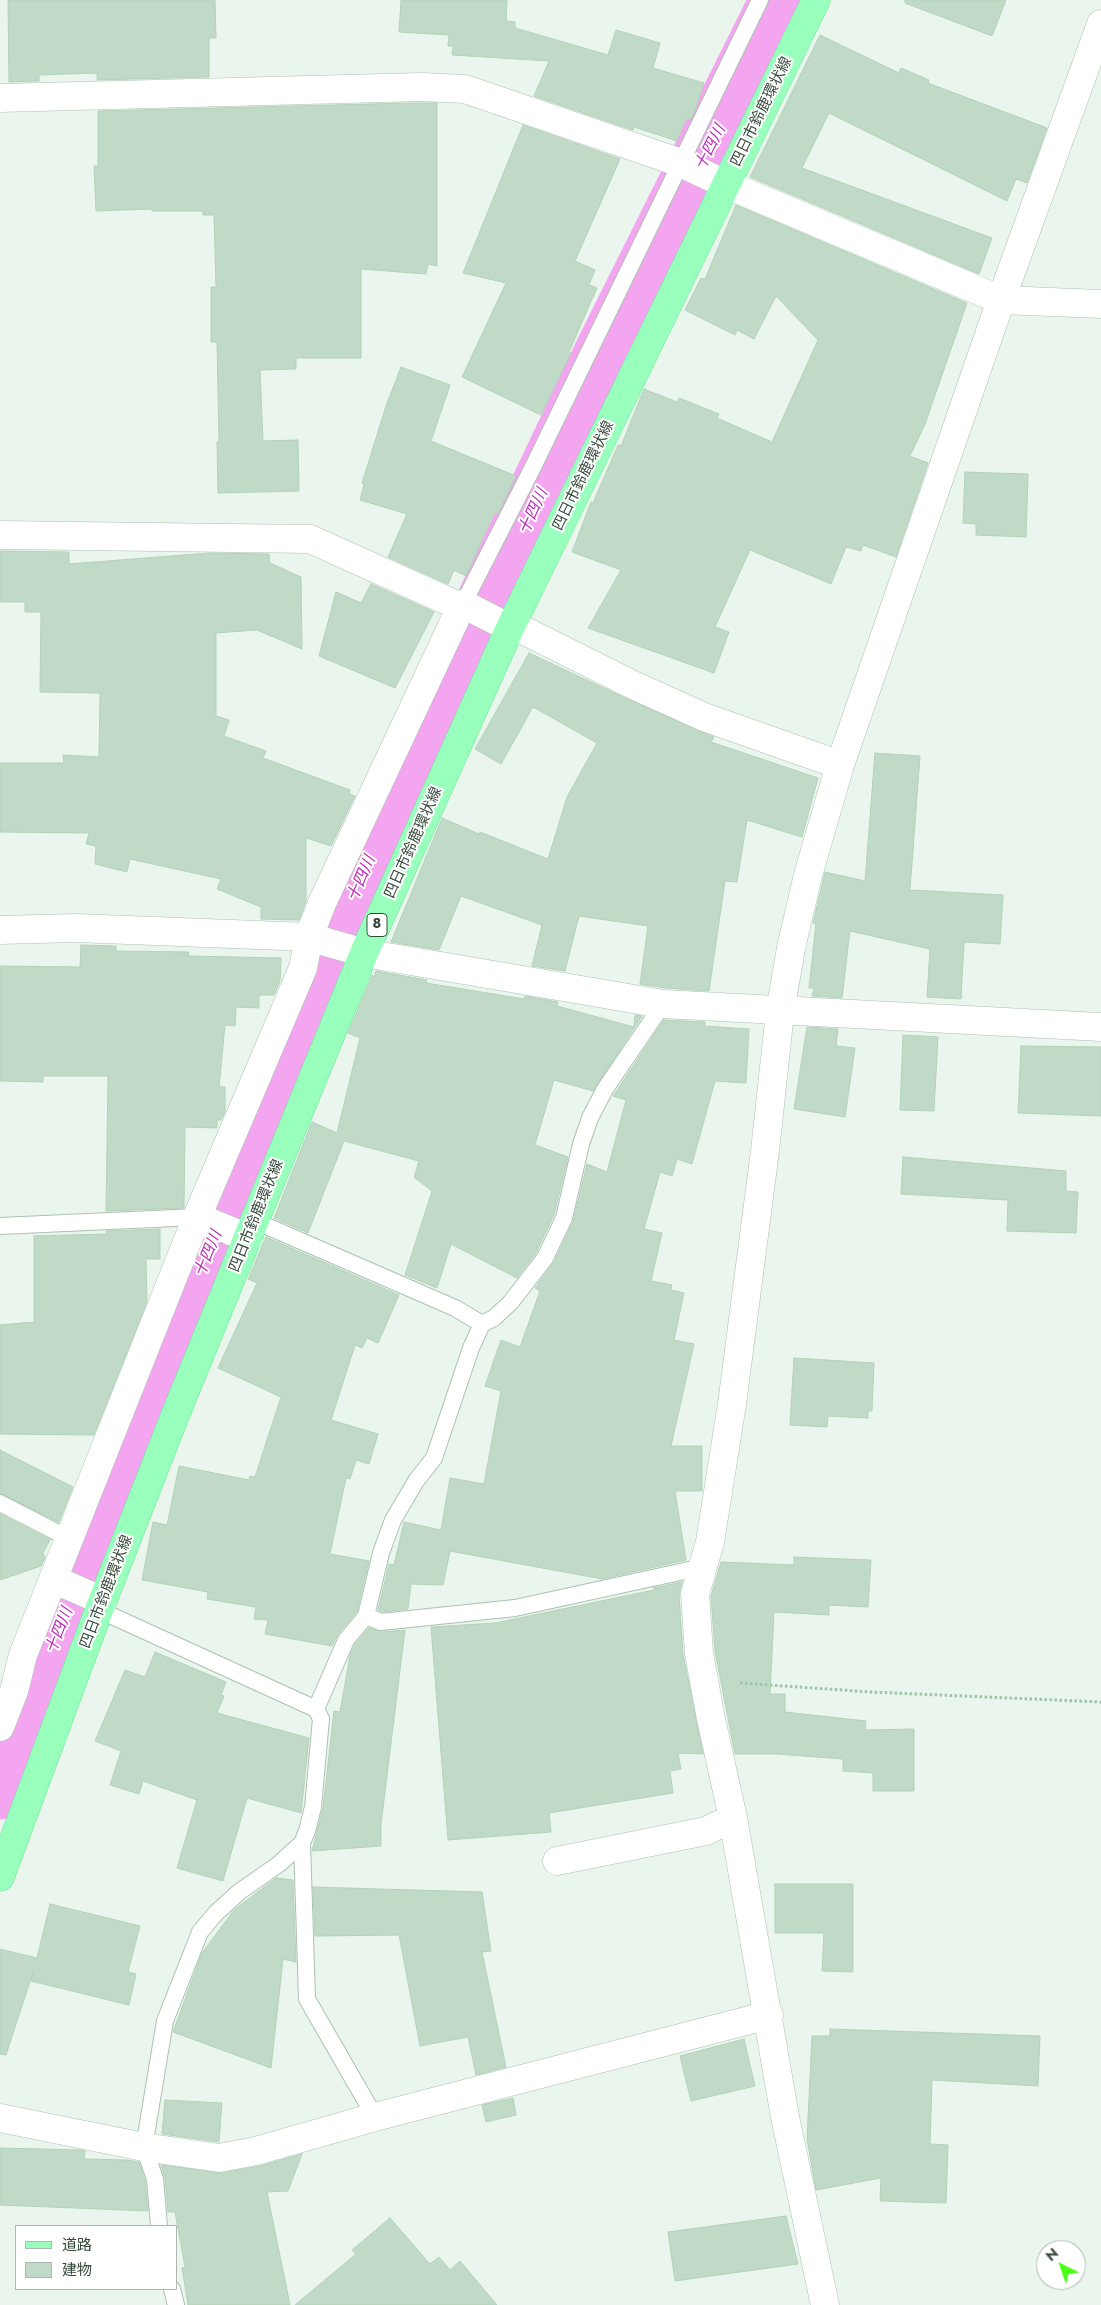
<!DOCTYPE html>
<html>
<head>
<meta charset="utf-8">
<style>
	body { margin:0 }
	#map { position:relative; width:1101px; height:2305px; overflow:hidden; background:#eaf5ed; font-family:Jost,"Noto Sans JP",sans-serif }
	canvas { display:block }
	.legend { position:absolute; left:15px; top:2225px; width:162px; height:65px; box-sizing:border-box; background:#fff; border:1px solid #afb7b1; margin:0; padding:6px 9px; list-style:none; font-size:15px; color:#374a3c }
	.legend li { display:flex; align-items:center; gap:10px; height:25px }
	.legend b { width:25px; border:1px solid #afb7b1 }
	.north { position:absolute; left:1036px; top:2240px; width:50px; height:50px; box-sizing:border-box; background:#fff; border:1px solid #afb7b1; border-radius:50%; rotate:319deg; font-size:14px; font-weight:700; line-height:20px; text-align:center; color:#374a3c }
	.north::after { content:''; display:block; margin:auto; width:18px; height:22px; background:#4bff17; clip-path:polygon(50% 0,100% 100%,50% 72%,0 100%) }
</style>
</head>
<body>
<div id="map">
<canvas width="1101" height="2305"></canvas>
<ul class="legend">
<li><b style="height:6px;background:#99ffbc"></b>道路</li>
<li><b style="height:14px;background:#c1dac7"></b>建物</li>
</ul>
<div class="north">N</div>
</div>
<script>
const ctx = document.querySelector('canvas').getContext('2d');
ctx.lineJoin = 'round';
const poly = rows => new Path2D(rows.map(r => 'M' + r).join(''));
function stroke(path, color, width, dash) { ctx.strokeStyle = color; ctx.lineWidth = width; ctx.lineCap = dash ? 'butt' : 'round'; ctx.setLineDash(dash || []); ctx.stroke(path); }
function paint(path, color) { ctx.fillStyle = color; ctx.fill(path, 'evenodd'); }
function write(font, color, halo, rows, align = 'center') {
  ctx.font = font + ' Jost,"Noto Sans JP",sans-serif'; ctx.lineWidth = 4; ctx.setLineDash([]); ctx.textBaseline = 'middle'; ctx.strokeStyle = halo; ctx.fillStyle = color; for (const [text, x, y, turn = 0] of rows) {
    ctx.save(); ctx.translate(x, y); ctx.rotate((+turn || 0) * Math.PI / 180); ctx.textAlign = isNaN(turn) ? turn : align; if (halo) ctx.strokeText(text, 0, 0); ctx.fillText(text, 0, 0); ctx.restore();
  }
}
stroke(poly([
	[0,1785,10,1764,149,1401,364,871,608,355,785,0]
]), '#f3a5f0', 69);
const building = poly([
	[8,0,215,0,216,38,209,38,209,77,97,80,97,73,39,75,39,81,9,82,8,0],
	[401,0,507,0,506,21,515,22,515,28,608,55,616,30,660,43,653,68,704,83,695,111,690,120,686,119,677,141,634,127,633,130,534,96,549,61,452,55,453,46,448,46,449,35,399,32,401,0],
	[905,0,1006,0,992,36,905,3,905,0],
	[820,35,899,73,901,68,929,80,928,83,1047,128,1027,183,1016,179,1007,201,829,113,802,168,992,238,979,274,750,177,820,35],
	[410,103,437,103,437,266,428,264,426,274,361,269,361,358,296,358,296,369,260,370,263,441,298,440,299,491,218,493,217,442,219,442,217,342,211,342,211,287,216,287,214,215,203,215,203,211,152,211,152,209,96,211,94,166,98,166,98,111,410,103],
	[523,125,620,159,575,261,595,270,589,285,597,288,569,352,571,353,541,415,462,377,506,283,463,273,523,125],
	[736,205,967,303,925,424,910,456,928,463,896,557,863,545,861,551,846,547,831,584,750,550,715,627,729,632,714,673,588,628,621,570,572,552,591,502,593,503,618,445,621,446,644,389,677,402,679,398,719,414,717,418,772,442,818,340,776,296,754,339,737,330,735,335,685,310,701,278,705,279,736,205],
	[401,367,450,385,431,441,516,476,498,514,494,513,466,576,454,570,448,584,388,557,407,514,360,500,364,484,362,483,386,406,401,367],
	[965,472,1028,474,1026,537,976,535,976,524,963,523,965,472],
	[0,551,69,552,69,564,209,553,269,554,270,563,301,577,302,649,257,630,216,633,216,716,229,720,224,736,266,751,263,758,350,790,349,794,355,796,331,846,306,838,306,901,299,920,261,919,261,907,217,889,221,879,130,859,127,872,95,864,96,846,86,844,89,833,0,832,0,763,64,763,63,755,99,757,100,693,40,692,41,612,25,612,25,602,0,602,0,551],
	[371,584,434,612,395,688,319,656,336,592,361,603,371,584],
	[529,653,625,698,714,737,711,742,818,778,802,837,747,820,737,882,725,881,709,991,665,988,640,984,648,926,579,916,565,971,532,966,542,925,461,896,439,950,391,942,442,818,479,834,480,832,548,859,567,797,597,743,533,707,501,764,475,749,529,653],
	[875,753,920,756,910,890,1003,895,1000,944,964,942,961,999,927,997,930,949,850,931,842,998,812,996,814,988,809,988,816,923,813,923,825,872,865,881,875,753],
	[81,945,116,946,116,951,189,952,188,956,281,958,280,981,274,995,259,995,259,1008,236,1007,235,1026,225,1025,219,1087,225,1087,225,1112,221,1120,217,1120,217,1128,185,1127,184,1208,106,1211,108,1076,43,1076,43,1082,0,1081,0,966,80,967,81,945],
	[376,971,427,980,426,983,524,999,525,996,558,1002,557,1006,634,1027,635,1015,642,1016,593,1091,554,1080,535,1145,568,1157,554,1215,536,1253,517,1278,451,1244,437,1288,405,1275,432,1191,414,1177,419,1161,344,1141,308,1233,274,1218,312,1122,337,1133,360,1038,348,1033,372,975,374,977,376,971],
	[664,1020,705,1022,704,1026,749,1029,746,1083,715,1081,692,1164,677,1159,672,1176,660,1172,644,1229,662,1233,651,1281,672,1285,671,1290,684,1293,674,1340,694,1344,671,1446,702,1446,702,1491,675,1491,686,1560,602,1579,450,1551,443,1585,411,1584,408,1609,382,1612,378,1610,389,1564,394,1565,404,1522,441,1530,450,1478,484,1484,501,1391,485,1386,501,1340,520,1347,540,1291,535,1288,554,1262,573,1222,587,1164,607,1172,626,1100,613,1096,664,1020],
	[807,1027,838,1029,836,1046,855,1048,845,1117,794,1109,807,1027],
	[903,1035,938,1037,934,1111,900,1110,903,1035],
	[1021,1046,1101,1047,1101,1116,1018,1113,1021,1046],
	[903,1157,1066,1171,1066,1191,1078,1192,1076,1233,1007,1231,1008,1200,901,1194,903,1157],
	[160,1229,160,1259,146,1259,147,1302,94,1435,0,1434,0,1325,34,1322,34,1236,106,1234,106,1231,160,1229],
	[266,1237,399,1295,378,1343,367,1338,362,1348,355,1345,331,1420,378,1434,369,1464,356,1460,350,1479,346,1478,330,1554,369,1561,357,1611,338,1634,332,1646,265,1634,268,1620,254,1619,256,1607,207,1599,208,1592,142,1580,153,1522,167,1525,179,1466,249,1480,250,1476,255,1477,281,1397,218,1368,257,1283,248,1279,266,1237],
	[794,1358,874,1363,872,1411,868,1411,868,1418,828,1416,827,1427,790,1425,794,1358],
	[0,1450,73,1487,59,1522,0,1493,0,1450],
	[0,1514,50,1540,43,1553,45,1558,41,1566,0,1580,0,1514],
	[794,1557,871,1560,868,1607,829,1605,829,1615,774,1612,770,1694,785,1694,785,1712,866,1721,865,1730,914,1729,914,1791,873,1791,873,1773,843,1771,843,1759,776,1754,735,1754,715,1651,711,1596,721,1562,794,1565,794,1557],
	[682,1582,679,1595,683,1654,703,1754,678,1753,681,1769,670,1771,673,1793,549,1813,551,1832,448,1840,431,1627,495,1623,659,1589,653,1588,682,1582],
	[369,1628,382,1632,405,1630,381,1824,381,1846,312,1851,323,1808,334,1711,340,1712,350,1655,355,1645,369,1628],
	[155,1652,226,1682,221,1695,224,1696,217,1713,309,1738,301,1813,247,1798,223,1881,177,1868,197,1800,143,1781,139,1794,110,1785,121,1751,95,1741,125,1670,145,1677,155,1652],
	[276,1878,293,1880,296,1962,283,1959,271,2068,173,2032,202,1953,234,1910,276,1878],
	[775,1884,853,1884,853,1972,822,1971,824,1933,775,1933,775,1884],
	[313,1887,482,1892,491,1951,482,1952,506,2067,476,2075,468,2037,420,2046,399,1935,315,1936,313,1887],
	[50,1904,140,1926,128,1972,136,1974,129,2005,31,1981,33,1972,6,2055,0,2054,0,1949,37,1958,50,1904],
	[830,2029,1040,2036,1038,2086,932,2080,930,2144,948,2145,946,2203,880,2201,881,2178,816,2190,807,2139,812,2036,830,2036,830,2029],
	[744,2039,755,2086,691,2101,680,2056,744,2039],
	[513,2098,516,2115,486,2122,482,2105,513,2098],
	[165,2100,222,2103,219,2142,162,2134,165,2100],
	[0,2148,82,2150,85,2151,84,2159,127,2160,139,2162,145,2181,148,2211,0,2205,0,2148],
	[302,2154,288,2191,267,2192,290,2305,188,2305,182,2268,185,2267,175,2212,168,2212,165,2178,161,2165,222,2173,260,2166,302,2154],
	[786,2216,798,2264,675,2281,668,2232,786,2216],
	[390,2218,430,2264,439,2257,450,2270,460,2261,497,2305,295,2305,356,2254,352,2250,390,2218]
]);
paint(building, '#c1dac7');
stroke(building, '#b1d2b9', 1);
const lane = poly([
	[463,604,532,469,760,0],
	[255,1221,455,1308,482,1324],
	[0,1226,197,1217],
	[0,1503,70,1539],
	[99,1610,316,1709],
	[366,1616,381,1622,515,1608,689,1570,702,1571],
	[375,2117,307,1999,302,1843,307,1831,313,1807,321,1719,316,1709,346,1640,366,1616,381,1553,393,1520,416,1481,434,1458,471,1348,482,1324,494,1318,511,1302,545,1258,564,1218,581,1144,590,1118,605,1089,663,1004],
	[159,2226,155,2179,144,2147,165,2021,200,1932,216,1913,239,1892,279,1864,302,1843],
	[172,2289,176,2305]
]);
const street = poly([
	[0,98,422,87,465,89,681,163,723,183,1001,300,1101,304],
	[0,535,310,539,461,607],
	[513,625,631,684,704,717,840,765],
	[0,930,76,928,309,937,364,953,663,1004,1101,1027],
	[197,1217,248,1238],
	[53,1579,103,1601],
	[0,1727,14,1691,23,1655,197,1217,303,968,309,937,322,903,461,607,463,604,510,628],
	[557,1861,706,1831,733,1818],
	[0,2118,144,2147,219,2158,256,2151,375,2117,769,2015],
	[825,2305,785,2117,733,1818,711,1719,699,1653,695,1594,710,1542,732,1404,765,1151,780,1012,791,948,808,875,840,765,1001,300,1101,24]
]);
const primary = poly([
	[0,1877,99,1610,176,1413,364,953,510,628,816,0]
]);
stroke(lane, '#acc1b2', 18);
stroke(street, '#acc1b2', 29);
stroke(primary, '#65e890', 29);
stroke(poly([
	[740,1683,871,1692,1101,1702]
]), '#9cc4a7', 3, [2.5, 2.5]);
stroke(lane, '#fff', 16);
stroke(street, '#fff', 28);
stroke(primary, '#99ffbc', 28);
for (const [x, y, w] of [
	[377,925,20]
]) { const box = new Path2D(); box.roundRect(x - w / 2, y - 11.5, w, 23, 4); ctx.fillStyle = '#fff'; ctx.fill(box); stroke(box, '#374a3c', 1); }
write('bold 14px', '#374a3c', null, [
	["8",377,925]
]);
write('15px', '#374a3c', '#fff', [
	["四日市鈴鹿環状線",762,112,-64],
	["四日市鈴鹿環状線",584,476,-64],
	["四日市鈴鹿環状線",414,843,-66],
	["四日市鈴鹿環状線",257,1216,-68],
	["四日市鈴鹿環状線",107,1592,-69]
]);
write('italic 16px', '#ba2cb3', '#fff', [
	["十四川",711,148,-63],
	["十四川",534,512,-65],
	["十四川",362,879,-67],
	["十四川",209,1254,-68],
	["十四川",60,1631,-69]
]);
</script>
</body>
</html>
